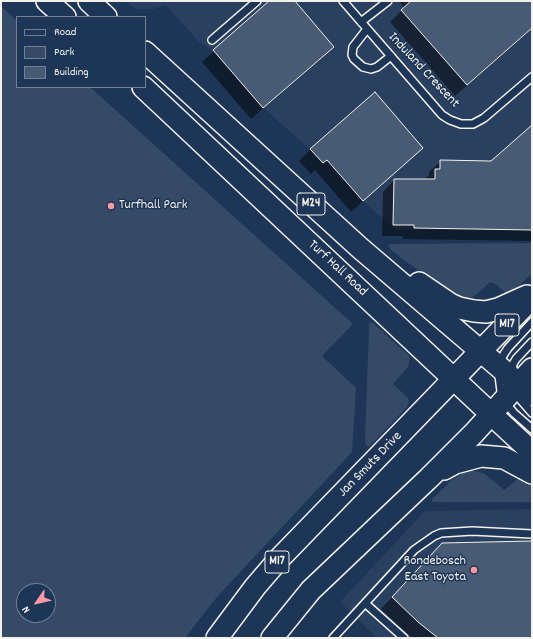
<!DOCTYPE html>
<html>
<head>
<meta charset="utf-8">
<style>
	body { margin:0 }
	#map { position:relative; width:533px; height:639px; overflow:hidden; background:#1d3557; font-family:Dekko,sans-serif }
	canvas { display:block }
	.frame { position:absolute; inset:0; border:2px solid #f4f1e8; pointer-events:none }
	.legend { position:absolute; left:16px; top:16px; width:130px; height:72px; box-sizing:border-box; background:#1d3557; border:1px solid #738091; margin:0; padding:5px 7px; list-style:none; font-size:12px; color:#f4f1e8 }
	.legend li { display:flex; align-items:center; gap:8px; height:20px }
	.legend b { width:20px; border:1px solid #738091 }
	.north { position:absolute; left:16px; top:583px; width:40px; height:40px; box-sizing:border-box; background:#1d3557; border:1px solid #738091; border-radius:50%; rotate:236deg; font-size:11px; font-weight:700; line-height:16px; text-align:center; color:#f4f1e8 }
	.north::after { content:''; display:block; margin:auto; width:14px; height:18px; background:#ff9aa2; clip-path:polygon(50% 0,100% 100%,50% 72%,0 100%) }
</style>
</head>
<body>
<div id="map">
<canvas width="533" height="639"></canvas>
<div class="frame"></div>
<ul class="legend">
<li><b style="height:5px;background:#1d3557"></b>Road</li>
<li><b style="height:11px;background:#354a67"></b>Park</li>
<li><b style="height:11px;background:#485b74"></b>Building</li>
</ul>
<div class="north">N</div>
</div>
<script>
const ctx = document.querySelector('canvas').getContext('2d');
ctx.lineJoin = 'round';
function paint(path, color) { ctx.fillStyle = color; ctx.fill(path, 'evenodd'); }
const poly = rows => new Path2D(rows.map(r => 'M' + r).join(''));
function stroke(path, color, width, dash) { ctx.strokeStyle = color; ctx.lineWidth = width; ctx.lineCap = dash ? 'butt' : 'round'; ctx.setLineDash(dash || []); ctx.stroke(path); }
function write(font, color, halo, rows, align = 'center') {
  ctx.font = font + ' Dekko,sans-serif'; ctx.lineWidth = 3; ctx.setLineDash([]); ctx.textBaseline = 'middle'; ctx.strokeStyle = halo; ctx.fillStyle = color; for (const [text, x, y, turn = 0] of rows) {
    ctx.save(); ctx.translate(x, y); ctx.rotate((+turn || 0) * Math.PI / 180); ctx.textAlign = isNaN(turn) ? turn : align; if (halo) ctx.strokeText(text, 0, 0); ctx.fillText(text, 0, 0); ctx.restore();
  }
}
paint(poly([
	[127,1,532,1,532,230,396,230,362,200,327,160,323,163,310,149,263,108,213,50,199,42,166,5,154,9,135,9],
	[532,509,532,638,377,638,340,602,425,511]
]), '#2a4060');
paint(poly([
	[1,6,17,21,17,87,90,87,353,324,322,356,356,388,352,452,217,597,185,638,1,638],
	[24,591,48,591,48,615,24,615],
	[532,243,532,273,516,289,506,294,497,285,490,282,476,295,468,299,464,299,453,294,401,258,388,247,390,244],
	[372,322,408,355,410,358,408,367,393,384,408,398,409,401,407,407,371,445,368,447,365,443,369,326,369,323],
	[472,470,485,474,504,490,518,479,524,480,532,486,532,502,432,502,432,499,452,480,464,472]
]), '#354a67');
paint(poly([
	[271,1,293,1,333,47,322,58,251,119,202,62],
	[399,1,532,1,532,29,455,96,390,22,404,8],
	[532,127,532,241,403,239,403,236,382,236,383,192,394,180,424,180,429,175,429,172,441,161,492,162],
	[422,148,351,212,315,170,311,174,299,161,311,149],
	[532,542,532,638,412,638,381,609,431,555]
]), '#0007');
const building = poly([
	[269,1,295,1,334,47,263,108,213,50,269,1],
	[411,1,532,1,532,28,467,85,401,10,411,1],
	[375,92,423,148,363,201,327,160,323,163,310,149,375,92],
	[532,125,532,230,414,228,414,225,393,225,394,179,435,179,435,169,440,169,440,160,491,161,532,125],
	[532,541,532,638,438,638,418,622,392,597,442,543,532,541]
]);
paint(building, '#485b74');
stroke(building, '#f4f1e8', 1);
const lane = poly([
	[343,1,442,115,450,120,461,124,473,124,484,118,532,77],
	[361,22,388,1],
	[367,29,353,47,352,55,354,59,363,67,371,69,377,67,391,56],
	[212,40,257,1],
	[532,322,508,348,504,354,501,360,499,376,501,391,508,406,514,413,532,429],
	[512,373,513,364,516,359,532,342],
	[515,391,519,398,532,413],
	[366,604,404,638],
	[333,638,414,550,434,536,441,533,472,531,532,534]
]);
const primary = poly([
	[47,1,65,17],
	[89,1,106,17],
	[145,52,360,248,532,395],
	[143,87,491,414,532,452],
	[419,283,450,304,459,308,474,311,486,312,498,309,527,296],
	[444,469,455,463,481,456,504,458,532,473],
	[217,638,255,587,279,559,532,298],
	[272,638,311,590,429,478,474,433,532,369]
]);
stroke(lane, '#f4f1e8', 10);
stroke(primary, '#f4f1e8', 24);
stroke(lane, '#1d3557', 7);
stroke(primary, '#1d3557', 21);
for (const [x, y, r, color] of [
	[111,206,4,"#ff9aa2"],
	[474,570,4,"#ff9aa2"]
]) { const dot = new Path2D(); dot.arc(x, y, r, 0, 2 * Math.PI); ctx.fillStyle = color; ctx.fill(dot); stroke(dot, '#1d3557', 1.5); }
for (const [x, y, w] of [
	[311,204,28],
	[507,325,24],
	[277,562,24]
]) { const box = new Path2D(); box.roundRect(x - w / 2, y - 11, w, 22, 3); ctx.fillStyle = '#1d3557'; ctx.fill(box); stroke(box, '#f4f1e8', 1); }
write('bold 13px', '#f4f1e8', null, [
	["M24",311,204],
	["M17",507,325],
	["M17",277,562]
]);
write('14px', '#f4f1e8', '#1d3557', [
	["Induland Crescent",423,71,47],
	["Turf Hall Road",337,269,43],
	["Jan Smuts Drive",371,465,-46]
]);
write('14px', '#f4f1e8', '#1d3557', [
	["Turfhall Park",119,206],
	["Rondebosch",466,562,"right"],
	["East Toyota",466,578,"right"]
], 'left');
</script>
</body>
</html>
